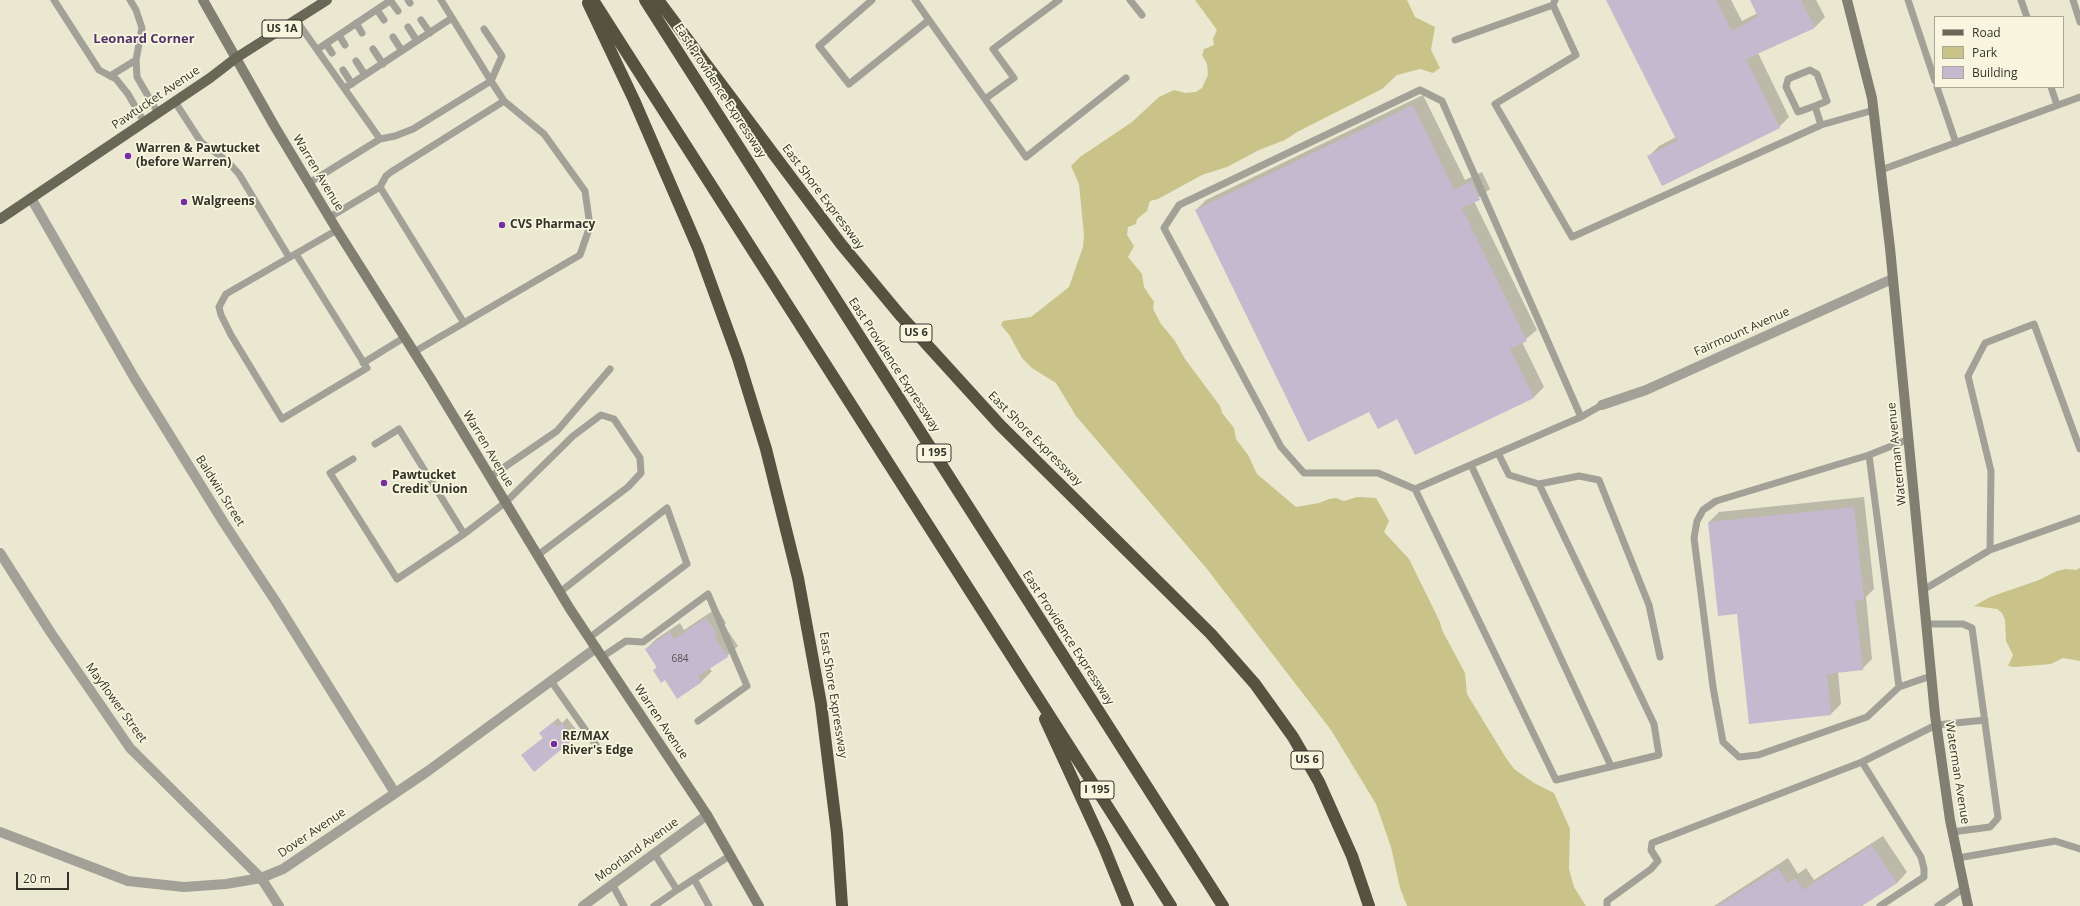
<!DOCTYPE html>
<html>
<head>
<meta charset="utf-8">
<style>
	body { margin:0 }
	#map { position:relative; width:2080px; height:906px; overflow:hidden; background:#eae8d1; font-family:"Open Sans",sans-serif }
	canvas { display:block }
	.legend { position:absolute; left:1934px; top:16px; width:130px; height:72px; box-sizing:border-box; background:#f8f6de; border:1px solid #aaa896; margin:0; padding:5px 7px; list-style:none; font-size:12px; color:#34332a }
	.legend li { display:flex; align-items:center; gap:8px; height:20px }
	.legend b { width:20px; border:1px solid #aaa896 }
	.scale { position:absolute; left:16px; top:872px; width:53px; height:18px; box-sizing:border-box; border:2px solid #34332a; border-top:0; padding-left:5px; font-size:12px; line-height:14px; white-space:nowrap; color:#34332a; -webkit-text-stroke:3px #f8f6de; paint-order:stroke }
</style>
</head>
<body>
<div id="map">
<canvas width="2080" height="906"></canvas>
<ul class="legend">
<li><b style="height:5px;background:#696756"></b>Road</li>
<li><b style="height:11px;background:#c9c389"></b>Park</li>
<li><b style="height:11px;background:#c4b9ce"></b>Building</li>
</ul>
<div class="scale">20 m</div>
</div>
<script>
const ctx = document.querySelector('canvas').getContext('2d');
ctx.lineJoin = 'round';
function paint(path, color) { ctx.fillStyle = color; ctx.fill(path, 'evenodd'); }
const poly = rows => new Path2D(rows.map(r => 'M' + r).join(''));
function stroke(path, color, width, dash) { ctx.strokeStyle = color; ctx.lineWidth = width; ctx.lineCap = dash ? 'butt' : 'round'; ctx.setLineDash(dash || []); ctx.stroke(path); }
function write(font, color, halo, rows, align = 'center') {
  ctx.font = font + ' "Open Sans",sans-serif'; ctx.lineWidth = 3.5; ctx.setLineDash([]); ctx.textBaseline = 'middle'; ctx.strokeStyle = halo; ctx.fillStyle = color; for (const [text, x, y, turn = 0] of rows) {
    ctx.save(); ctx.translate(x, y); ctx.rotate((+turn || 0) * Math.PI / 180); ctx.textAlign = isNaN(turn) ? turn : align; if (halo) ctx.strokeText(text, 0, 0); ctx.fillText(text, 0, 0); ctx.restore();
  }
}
paint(poly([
	[1195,0,1407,0,1415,17,1435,27,1431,50,1440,68,1433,73,1420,69,1397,75,1382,89,1297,132,1285,140,1259,150,1227,167,1202,175,1158,199,1150,201,1147,211,1137,219,1136,224,1128,227,1127,235,1134,246,1128,257,1142,274,1144,287,1154,302,1153,309,1161,324,1175,341,1185,359,1220,406,1222,413,1234,428,1236,439,1248,455,1257,474,1296,507,1319,503,1329,499,1336,498,1344,501,1357,497,1376,498,1389,521,1384,532,1409,559,1440,622,1442,630,1465,673,1467,694,1506,758,1514,769,1534,783,1554,793,1570,829,1569,869,1574,887,1586,906,1407,906,1400,888,1391,847,1376,804,1331,730,1207,569,1076,416,1056,383,1032,368,1022,358,1010,336,1001,325,1003,321,1031,317,1069,287,1083,247,1084,235,1079,184,1071,166,1080,157,1132,122,1159,97,1174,90,1185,93,1196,92,1202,88,1208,75,1207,64,1202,55,1204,49,1214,45,1213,39,1217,30],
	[2080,568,2080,661,2063,658,2051,664,2015,667,2008,666,2013,655,2006,641,2005,620,2002,613,1997,609,1974,606,1990,597,2039,580,2057,571,2066,569,2076,570]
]), '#c9c389');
paint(poly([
	[1607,0,1731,0,1742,21,1758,13,1751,0,1816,0,1825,17,1815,27,1758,53,1789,117,1779,127,1649,156,1659,146,1676,137],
	[1423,95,1465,180,1482,172,1490,189,1474,201,1537,330,1522,342,1544,387,1534,397,1415,454,1398,418,1370,410,1196,210,1206,200],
	[1864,497,1874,589,1866,597,1872,659,1862,669,1838,672,1841,704,1831,714,1738,613,1709,522,1719,512],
	[717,608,726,623,724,625,738,646,727,656,709,668,712,671,702,681,678,697,665,678,654,670,657,667,646,649,656,639,680,623,684,630],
	[558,718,562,723,567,718,579,733,534,770,544,738,540,733],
	[1883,836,1907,872,1897,883,1860,906,1714,906,1788,858,1798,874,1806,868,1814,880]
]), '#0003');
paint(poly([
	[1606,0,1716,0,1732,31,1758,17,1750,0,1801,0,1815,28,1746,59,1780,128,1662,186,1647,156,1677,141],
	[1413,105,1454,190,1471,181,1480,200,1462,208,1527,341,1510,349,1534,398,1415,455,1397,419,1378,429,1369,412,1308,442,1195,210],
	[1854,507,1864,600,1855,601,1863,670,1827,674,1831,715,1749,724,1737,614,1718,616,1708,522],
	[706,618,717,634,714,636,728,657,698,676,702,682,677,699,665,680,661,683,653,670,657,668,645,649,670,632,674,639],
	[553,722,557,727,562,723,574,739,534,772,521,755,543,738,539,733],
	[1872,845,1897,883,1862,906,1718,906,1778,868,1788,883,1796,878,1803,890]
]), '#c4b9ce');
stroke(poly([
	[54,0,99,70,116,79,128,94,144,122],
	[130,0,136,10,142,28,136,60,137,77,158,113],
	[390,0,398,11],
	[408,0,410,3],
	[872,0,819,46,849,84,929,20,915,0],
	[1130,0,1142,15],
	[1908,0,1935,81],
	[2021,0,2027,17],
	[2073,0,2080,22],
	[1553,5,1576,55,1495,104,1572,237,1821,125,1874,110],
	[377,10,384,20],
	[296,20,380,139],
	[421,20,430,33],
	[929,20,1026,157,1126,78],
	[356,23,362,33],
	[408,27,417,41],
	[339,35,345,45],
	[393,37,402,51],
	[1455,40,1553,5,1555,0],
	[326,44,332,53],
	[318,49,391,0],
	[373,49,383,64],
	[356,61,365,75],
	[343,70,352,84],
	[110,76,136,60],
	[1937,87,1956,143],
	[2051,87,2057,105],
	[345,88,452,18],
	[985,99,1014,78,993,49,1059,0],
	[175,102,201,142,227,161,239,174,289,257],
	[1815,106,1798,112,1786,87,1788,79,1810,70,1817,74,1827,101,1815,106,1821,125],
	[1881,170,2080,97],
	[309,183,380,139,395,136,413,129,491,81,441,0],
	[380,187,464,323],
	[330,217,380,187,386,176,391,172,504,101,491,81,502,56,484,29],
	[296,254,367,368,282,419,231,335,221,315,219,307,226,294,337,230],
	[414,352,580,255,590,226,585,191,544,134,504,101],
	[363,363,405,337],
	[1581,417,1442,101,1420,90,1179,205,1164,228,1281,447,1304,473,1378,473,1415,489,1581,417,1602,405],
	[1909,439,1869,455,1716,501,1703,510,1697,521,1694,538,1713,687,1723,742,1739,757,1758,755,1867,717,1899,687,1931,676],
	[375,444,399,429,464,534],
	[1869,455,1899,687],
	[353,459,330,473,397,579,464,534,506,502,573,436,601,415,614,419,640,458,641,473,628,487,538,555],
	[1471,465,1611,766],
	[490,477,557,431,610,369],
	[1539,484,1579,476,1599,480,1649,605,1660,657],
	[1415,489,1556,780,1659,755,1654,724,1539,484,1509,475,1498,453],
	[1990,550,1991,471,1968,376,1985,343,2034,324,2080,449],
	[1923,590,1990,550,2080,518],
	[560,592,667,508,687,564,589,638],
	[1925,624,1963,624,1972,628,1998,818,1990,827,1952,832],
	[602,657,626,641,643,642,708,594,747,686,698,721],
	[551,681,596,745],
	[1862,762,1921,857,1924,869,1924,877,1880,906],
	[654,853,677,890,731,855],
	[1958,858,2055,841,2080,849],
	[694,879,709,906],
	[612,884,624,906],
	[654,906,677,890],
	[1607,906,1607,901,1651,869,1658,861,1651,850,1652,843,1862,762,1936,725,1985,720],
	[1938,906,1964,888]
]), '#a2a197', 7);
stroke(poly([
	[31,198,135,379,224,523,276,602,395,793],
	[1602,405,1646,390,1892,279],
	[0,553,51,633,130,748,261,878,279,906],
	[0,832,128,881,184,887,226,884,261,878,283,869,428,771,596,648],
	[583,906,707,815]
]), '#a2a197', 10);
stroke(poly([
	[203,0,275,127,337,230,431,379,570,609,707,815,759,906],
	[1847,0,1872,98,1890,248,1935,715,1950,820,1968,906]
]), '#807f71', 10);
stroke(poly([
	[0,219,210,78,236,58,327,0]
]), '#696756', 10);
stroke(poly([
	[593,0,1171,906],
	[645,0,1223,906],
	[658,0,841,244,900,315,1000,425,1211,634,1255,684,1293,737,1319,782,1352,856,1369,906],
	[588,3,634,100,698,248,738,358,766,449,798,578,821,704,837,833,842,906],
	[1045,719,1104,847,1128,906]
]), '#55533f', 12);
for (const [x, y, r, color] of [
	[128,156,4,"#762ea1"],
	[184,202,4,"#762ea1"],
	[502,225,4,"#762ea1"],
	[384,483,4,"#762ea1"],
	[554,744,4,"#762ea1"]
]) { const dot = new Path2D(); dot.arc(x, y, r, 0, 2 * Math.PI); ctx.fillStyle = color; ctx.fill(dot); stroke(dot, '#f8f6de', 1.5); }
write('10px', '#585453', null, [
	["684",680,659]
]);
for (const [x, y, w] of [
	[282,29,40],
	[916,333,32],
	[934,453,34],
	[1307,760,32],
	[1097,790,34]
]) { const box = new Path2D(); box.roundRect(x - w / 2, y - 9, w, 18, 3); ctx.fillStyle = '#f8f6de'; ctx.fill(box); stroke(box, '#34332a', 1); }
write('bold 11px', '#34332a', null, [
	["US 1A",282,29],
	["US 6",916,333],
	["I 195",934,453],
	["US 6",1307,760],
	["I 195",1097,790]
]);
write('12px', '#34332a', '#f8f6de', [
	["East Providence Expressway",720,91,57],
	["Pawtucket Avenue",156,98,-34],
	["Warren Avenue",318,173,59],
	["East Shore Expressway",823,197,53],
	["Fairmount Avenue",1742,332,-24],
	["East Providence Expressway",894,365,57],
	["East Shore Expressway",1035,439,45],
	["Warren Avenue",488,449,59],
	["Waterman Avenue",1897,454,-96],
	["Baldwin Street",220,491,58],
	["East Providence Expressway",1068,638,57],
	["East Shore Expressway",833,695,81],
	["Mayflower Street",116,703,54],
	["Warren Avenue",661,722,56],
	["Waterman Avenue",1957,773,81],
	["Dover Avenue",312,833,-34],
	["Moorland Avenue",637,850,-36]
]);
write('bold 12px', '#34332a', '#f8f6de', [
	["Warren & Pawtucket",136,149],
	["(before Warren)",136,163],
	["Walgreens",192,202],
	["CVS Pharmacy",510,225],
	["Pawtucket",392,476],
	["Credit Union",392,490],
	["RE/MAX",562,737],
	["River's Edge",562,751]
], 'left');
write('bold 13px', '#54326c', '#f8f6de', [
	["Leonard Corner",144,39]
]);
</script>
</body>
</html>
